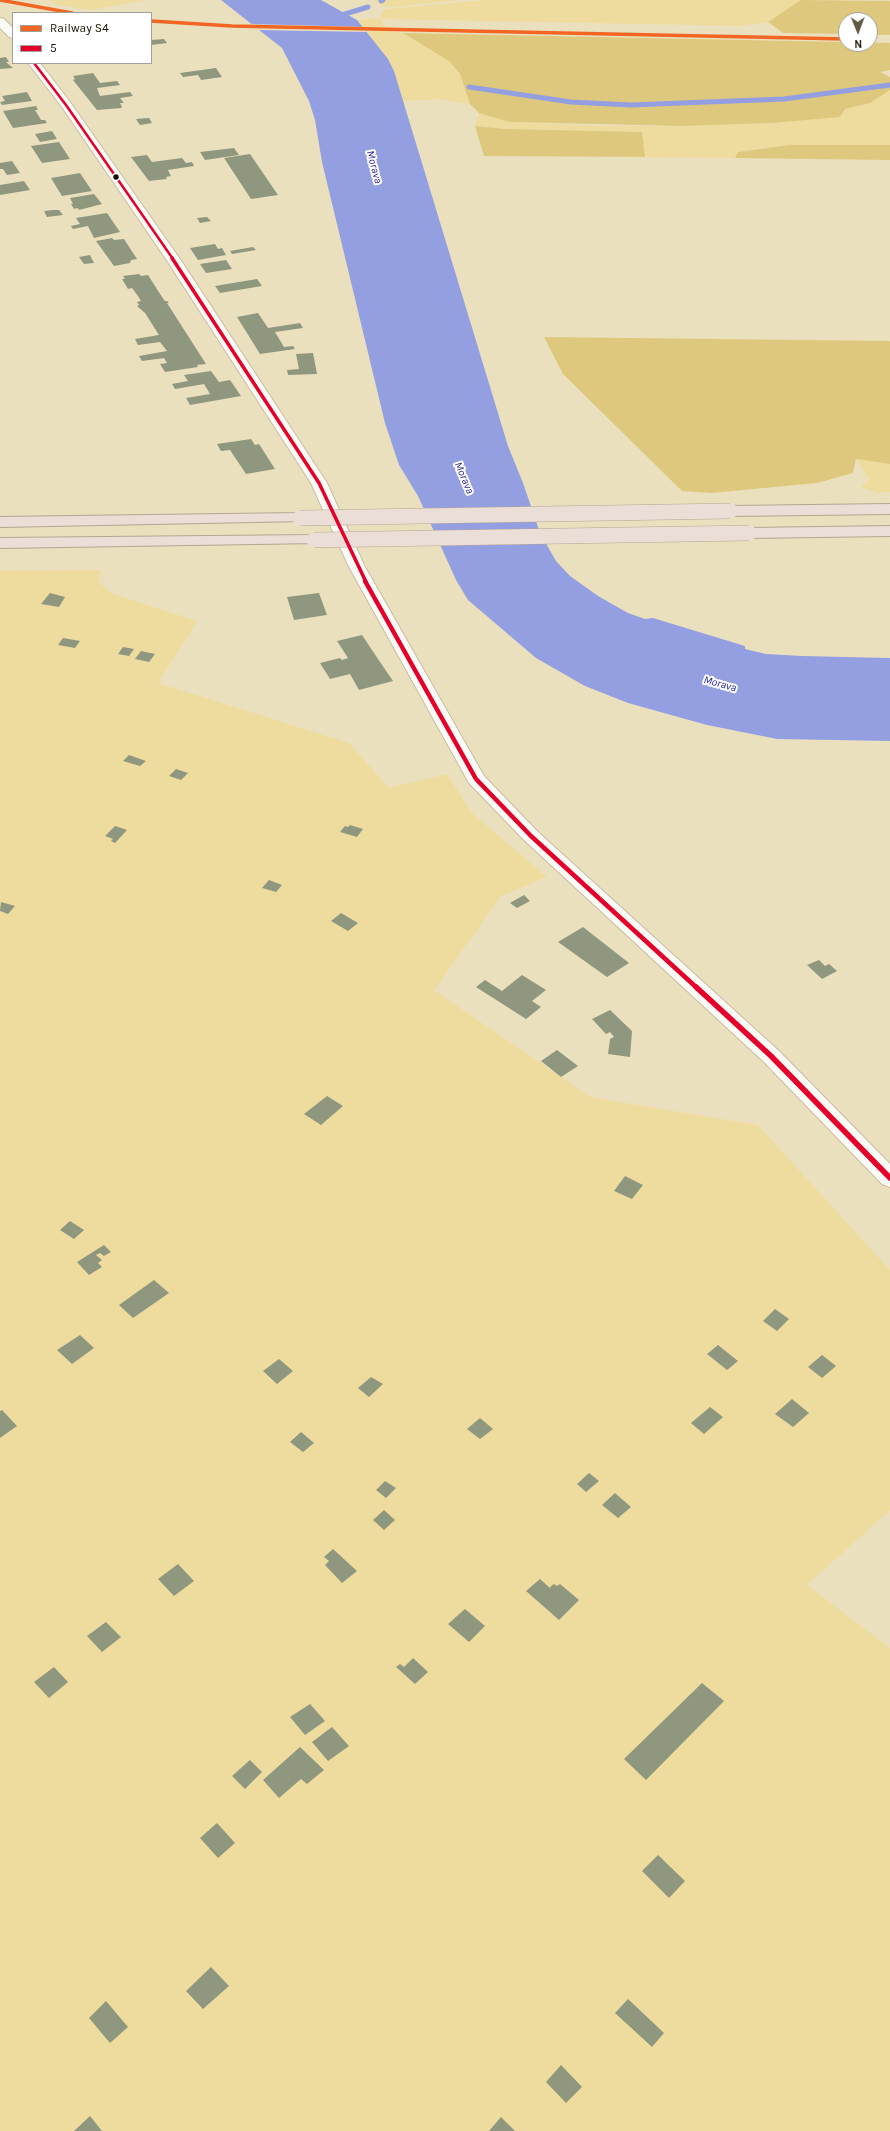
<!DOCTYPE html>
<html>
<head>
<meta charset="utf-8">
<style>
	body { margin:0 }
	#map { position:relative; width:890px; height:2131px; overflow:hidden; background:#ebe0be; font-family:Karla,sans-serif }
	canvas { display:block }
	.legend { position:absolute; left:12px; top:12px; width:140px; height:52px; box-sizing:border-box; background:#fff; border:1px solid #a3a099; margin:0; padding:5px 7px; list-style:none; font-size:12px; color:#181100 }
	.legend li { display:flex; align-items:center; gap:8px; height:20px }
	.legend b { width:20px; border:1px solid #a3a099 }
	.north { position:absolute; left:838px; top:12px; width:40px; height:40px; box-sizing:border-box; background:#fff; border:1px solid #a3a099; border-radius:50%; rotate:179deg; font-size:11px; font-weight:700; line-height:16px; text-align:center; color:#181100 }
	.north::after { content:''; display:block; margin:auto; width:14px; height:18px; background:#625942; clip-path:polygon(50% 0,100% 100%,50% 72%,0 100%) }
</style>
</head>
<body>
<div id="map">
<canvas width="890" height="2131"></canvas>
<ul class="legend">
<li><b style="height:5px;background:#f26522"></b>Railway S4</li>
<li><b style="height:5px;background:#e4002b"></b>5</li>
</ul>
<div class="north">N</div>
</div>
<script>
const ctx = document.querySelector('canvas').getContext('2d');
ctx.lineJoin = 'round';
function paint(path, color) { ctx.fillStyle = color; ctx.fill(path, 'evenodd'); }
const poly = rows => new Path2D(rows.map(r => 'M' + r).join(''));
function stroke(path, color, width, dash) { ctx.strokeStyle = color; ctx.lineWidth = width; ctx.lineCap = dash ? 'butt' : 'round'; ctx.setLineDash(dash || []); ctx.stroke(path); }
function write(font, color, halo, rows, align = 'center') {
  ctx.font = font + ' Karla,sans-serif'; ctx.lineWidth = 4; ctx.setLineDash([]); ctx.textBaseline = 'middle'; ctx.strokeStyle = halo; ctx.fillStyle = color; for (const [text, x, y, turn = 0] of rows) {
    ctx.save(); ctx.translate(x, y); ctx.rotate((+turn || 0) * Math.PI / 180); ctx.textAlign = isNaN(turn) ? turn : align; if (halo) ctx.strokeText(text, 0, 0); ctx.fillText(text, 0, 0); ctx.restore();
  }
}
paint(poly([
	[46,0,145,0,92,10,51,4,57,2],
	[375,0,460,0,392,7,381,5,374,1],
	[486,0,801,0,768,22,740,26,381,19,384,27,392,32,403,33,449,61,460,74,470,104,440,99,403,101,394,71,357,20,381,18,382,11,385,9],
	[890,90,890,145,790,145,738,152,735,158,645,157,642,132,506,129,475,126,479,113,509,122,605,126,682,126,772,123,870,103],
	[856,459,890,464,890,492,878,493,861,487,869,479],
	[100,570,99,582,111,593,197,621,158,683,349,743,389,788,447,774,472,813,547,877,501,896,434,990,590,1097,758,1125,890,1270,890,1510,807,1585,890,1648,890,2131,0,2131,0,571]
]), '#eedc9f');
paint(poly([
	[801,0,890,1,890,35,870,35,870,20,846,20,846,34,783,33,768,22],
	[403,33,890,43,890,70,880,72,890,77,890,90,870,103,845,109,840,117,772,123,682,126,509,122,479,113,470,104,460,74,449,61],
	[475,126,506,129,642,132,645,157,484,156],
	[790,145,890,145,890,160,735,158,738,152],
	[544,337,890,341,890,464,856,459,853,473,817,483,711,493,682,491,563,374]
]), '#dec87d');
paint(poly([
	[221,0,321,0,357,20,388,59,394,71,508,446,523,483,540,533,556,561,570,576,598,596,628,613,645,619,653,618,745,646,745,649,766,654,802,656,890,658,890,741,777,739,707,725,628,703,585,686,536,658,468,600,456,580,418,496,399,465,385,423,322,162,315,120,309,101,282,48]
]), '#949fe1');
paint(poly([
	[250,24,365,27,369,32,257,30]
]), '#ebe0be');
stroke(poly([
	[381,1,383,0],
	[335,17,368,7],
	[469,87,571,102,631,105,784,99,890,85]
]), '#949fe1', 5);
paint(poly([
	[164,39,167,43,151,45,151,40],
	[6,57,9,62,6,62,13,68,0,69,0,58],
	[216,68,222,77,201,80,198,75,183,77,180,73],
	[93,73,100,83,117,81,120,85,97,88,100,96,130,92,133,96,120,98,124,103,120,103,122,107,121,108,97,110,73,80,75,79,73,76],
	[27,92,32,101,2,105,0,102,5,101,2,96],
	[36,106,38,110,35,110,41,120,45,120,47,123,13,128,3,111],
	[149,118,152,123,140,125,136,119],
	[52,131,57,139,40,142,35,134],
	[59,142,70,159,42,163,31,146],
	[234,148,239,155,205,160,200,152],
	[250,154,278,195,251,199,224,158],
	[147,155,152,162,182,158,186,163,192,162,194,166,168,170,171,176,166,177,167,179,149,181,131,157],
	[12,161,20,173,7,175,3,169,0,169,0,163],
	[80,173,92,191,62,196,51,178],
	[24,181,30,190,0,195,0,185],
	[94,194,102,204,79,210,78,208,74,209,71,204,73,204,70,198],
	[53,210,59,210,63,215,47,217,44,211],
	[107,213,120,232,94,238,88,226,73,229,71,226,80,224,76,218],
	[207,217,211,221,200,223,197,218],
	[112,238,114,240,124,239,137,259,131,260,130,263,114,266,96,241],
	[215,244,218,249,222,248,226,255,198,260,190,248],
	[253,247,256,250,232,254,230,251],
	[90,255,94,263,84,264,79,257],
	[226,260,232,269,206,273,200,264],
	[139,274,141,276,148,275,162,297,165,301,167,301,169,303,167,303,206,364,197,365,198,367,165,372,160,364,167,363,164,358,142,361,139,356,167,351,160,342,138,345,135,339,159,335,145,313,137,306,139,305,137,302,141,301,138,296,132,288,128,289,122,279,125,279,123,276],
	[257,279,262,286,220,293,215,286],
	[258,313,268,328,300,323,303,328,275,332,284,347,293,346,295,349,260,354,237,317],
	[313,353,317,374,288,375,287,370,299,369,296,354],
	[211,371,219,382,230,380,241,396,190,405,186,398,210,394,204,384,175,389,172,384,188,381,184,375],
	[251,439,255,445,259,444,275,469,246,474,230,450,221,451,217,444],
	[50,593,65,597,59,607,41,604],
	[319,593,327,615,294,620,287,597],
	[362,635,378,659,393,681,359,690,350,674,330,679,320,663,340,658,342,660,348,658,337,641],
	[63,638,80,641,75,648,58,645],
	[123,647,134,649,129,656,118,654],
	[141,651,155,654,149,662,135,659],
	[129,755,146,761,140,766,123,761],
	[176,769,188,773,181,780,169,776],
	[350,825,363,829,357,837,340,832,345,826,348,827],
	[115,826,127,830,115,843,111,841,113,839,105,836],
	[269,880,282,885,276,892,262,888],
	[524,895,530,901,517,908,510,903],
	[1,902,15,906,8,914,0,911],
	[341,913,358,923,348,931,331,921],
	[583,927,629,963,607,977,558,942],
	[819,960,825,966,829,964,837,971,822,979,807,965],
	[522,975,546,990,532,1001,541,1007,526,1019,476,987,485,980,502,991],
	[610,1010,632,1031,630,1057,608,1054,610,1039,614,1037,610,1032,606,1034,592,1019],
	[557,1050,578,1066,561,1077,541,1061],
	[327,1096,343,1106,321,1125,304,1114],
	[625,1176,643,1185,632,1199,614,1191],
	[70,1221,84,1230,74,1239,60,1230],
	[104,1245,111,1252,104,1256,100,1253,96,1255,102,1260,98,1263,102,1267,89,1275,77,1262],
	[154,1280,169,1293,133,1318,119,1305],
	[775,1309,789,1319,777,1331,763,1321],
	[80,1335,94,1348,72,1364,57,1350],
	[718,1345,738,1361,727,1370,707,1354],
	[822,1355,836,1366,822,1378,808,1367],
	[279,1359,293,1371,277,1384,263,1371],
	[371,1377,383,1384,369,1397,358,1388],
	[792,1399,809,1413,793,1427,775,1414],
	[710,1407,723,1417,704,1434,691,1423],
	[2,1410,17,1426,0,1438,0,1411],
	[480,1418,493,1429,480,1439,467,1429],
	[301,1432,314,1443,303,1452,290,1442],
	[589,1473,599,1481,586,1492,577,1484],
	[385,1481,396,1488,386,1498,376,1490],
	[615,1493,631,1507,618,1518,602,1505],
	[384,1510,395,1520,384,1530,373,1520],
	[333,1549,357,1571,342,1583,325,1565,329,1561,324,1557],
	[178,1564,194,1581,174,1596,158,1579],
	[540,1579,551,1589,550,1587,554,1584,557,1586,560,1584,579,1600,559,1620,526,1591],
	[465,1609,485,1626,469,1642,448,1624],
	[106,1622,121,1637,102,1652,87,1636],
	[413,1658,428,1672,415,1684,396,1667,400,1664,404,1667],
	[54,1667,68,1682,49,1698,34,1682],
	[702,1683,724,1701,646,1780,624,1759],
	[310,1704,325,1721,305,1735,290,1717],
	[332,1727,349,1746,328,1761,312,1742],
	[300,1747,324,1770,307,1784,301,1779,279,1798,263,1780],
	[250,1760,262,1772,245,1789,232,1776],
	[217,1823,235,1843,218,1858,200,1838],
	[658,1855,685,1881,669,1898,642,1871],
	[211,1967,229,1986,203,2009,186,1991],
	[628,1999,664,2033,652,2047,615,2013],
	[106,2001,128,2027,110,2043,89,2018],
	[561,2065,582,2087,566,2103,546,2082],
	[90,2116,102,2131,74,2131],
	[501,2117,515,2131,489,2131]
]), '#8f977f');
const minor = poly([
	[0,18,4,19,13,28,13,38,9,37,0,28,0,18],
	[28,63,40,63,70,102,182,262,327,483,364,565,484,776,538,832,779,1051,890,1164,890,1187,882,1184,763,1061,524,840,469,783,348,565,311,483,168,262,62,107,28,63]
]);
const highway = poly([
	[890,504,890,514,730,516,724,514,722,511,724,508,730,506,890,504],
	[300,513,306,515,308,518,306,521,0,527,0,517,300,513],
	[890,526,890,536,749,538,743,536,741,533,743,530,749,528,890,526],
	[314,535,320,537,322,540,320,543,0,548,0,538,314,535]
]);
stroke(minor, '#c6bda3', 2);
stroke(highway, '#b7a592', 2);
paint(minor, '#fcfaf5');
paint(highway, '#ebded7');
const highwayBridge = poly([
	[300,518,730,511],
	[314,540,749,533]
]);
stroke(highwayBridge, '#b7a592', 16, []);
stroke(highwayBridge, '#ebded7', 15);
stroke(poly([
	[34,63,66,105,173,259]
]), '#e4002b', 2.5);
stroke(poly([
	[172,258,319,483,366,582]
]), '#e4002b', 3.5);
stroke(poly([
	[365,581,476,779,531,836,697,988]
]), '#e4002b', 4.5);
stroke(poly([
	[696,987,771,1056,890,1178]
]), '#e4002b', 5.5);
stroke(poly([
	[0,0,72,13],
	[151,21,232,26,846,39]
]), '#f26522', 3.5);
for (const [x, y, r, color] of [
	[116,177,3.5,"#181100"]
]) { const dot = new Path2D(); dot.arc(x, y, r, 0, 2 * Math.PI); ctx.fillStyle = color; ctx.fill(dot); stroke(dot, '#fff', 1.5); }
write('italic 11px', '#261e9e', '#fff', [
	["Morava",374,167,75],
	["Morava",464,478,67],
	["Morava",720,684,15]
]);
</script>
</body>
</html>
